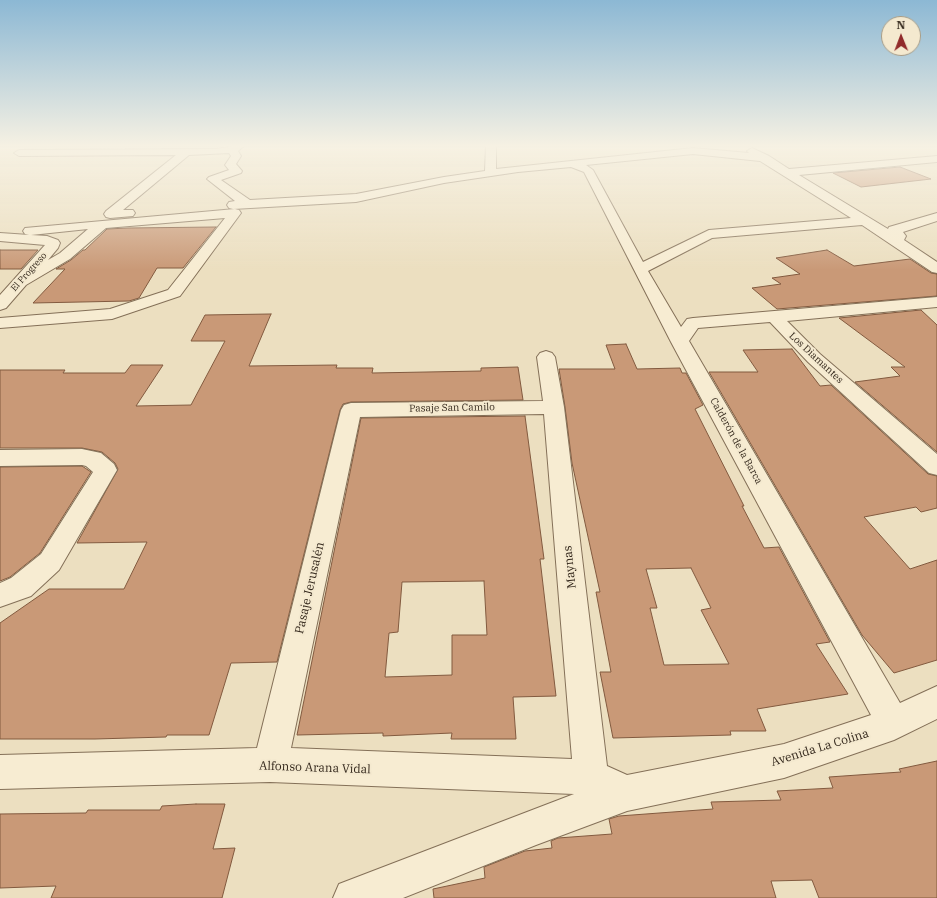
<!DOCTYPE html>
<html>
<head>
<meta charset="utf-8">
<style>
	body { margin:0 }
	#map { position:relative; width:937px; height:898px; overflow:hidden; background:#ecdfc0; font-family:"IBM Plex Serif",serif }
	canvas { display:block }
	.north { position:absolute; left:881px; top:16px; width:40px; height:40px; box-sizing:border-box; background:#f4e9cf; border:1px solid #a79c87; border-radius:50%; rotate:359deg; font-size:11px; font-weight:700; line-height:16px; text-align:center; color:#34281c }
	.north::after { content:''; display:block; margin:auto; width:14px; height:18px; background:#912b2b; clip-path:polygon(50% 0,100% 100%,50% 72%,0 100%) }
</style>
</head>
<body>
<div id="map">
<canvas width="937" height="898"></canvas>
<div class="north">N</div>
</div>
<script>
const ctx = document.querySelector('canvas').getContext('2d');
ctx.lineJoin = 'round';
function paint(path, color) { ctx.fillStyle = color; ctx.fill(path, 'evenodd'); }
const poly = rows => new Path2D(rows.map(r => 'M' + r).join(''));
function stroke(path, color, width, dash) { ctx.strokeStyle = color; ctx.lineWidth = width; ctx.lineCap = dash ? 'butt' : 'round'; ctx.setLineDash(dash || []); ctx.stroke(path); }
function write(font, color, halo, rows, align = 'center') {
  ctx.font = font + ' "IBM Plex Serif",serif'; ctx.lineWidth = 4; ctx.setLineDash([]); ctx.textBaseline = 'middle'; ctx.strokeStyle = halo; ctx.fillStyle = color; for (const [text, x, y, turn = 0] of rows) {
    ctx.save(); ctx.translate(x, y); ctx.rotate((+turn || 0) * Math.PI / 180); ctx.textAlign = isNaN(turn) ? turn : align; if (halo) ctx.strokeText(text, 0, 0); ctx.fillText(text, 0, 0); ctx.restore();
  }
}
const building = poly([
	[900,167,931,179,861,187,833,173,900,167],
	[216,227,183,268,157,268,139,298,129,301,33,303,65,269,56,269,71,260,83,250,85,250,107,229,128,228,216,227],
	[0,250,38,250,21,269,0,269,0,250],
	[827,250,854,266,910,259,931,273,937,274,937,296,777,309,752,288,781,284,772,278,800,274,776,258,827,250],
	[921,310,937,325,937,452,855,382,900,376,891,367,905,367,839,318,921,310],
	[271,314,249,366,337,365,336,368,373,368,372,373,481,371,481,368,518,367,523,400,351,402,343,404,340,410,277,662,231,663,209,735,167,735,166,737,95,739,0,739,0,623,49,589,124,589,147,542,77,543,118,469,115,463,102,452,82,448,0,448,0,370,65,370,63,373,125,373,131,365,163,365,136,406,191,405,225,341,191,341,205,315,271,314],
	[626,344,637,369,680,368,682,373,686,373,703,405,695,409,744,506,742,506,764,548,779,547,830,642,816,644,848,694,757,709,766,731,730,731,731,735,613,738,600,672,611,672,596,592,600,592,572,463,565,407,559,369,615,369,606,345,626,344],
	[691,568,711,608,701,610,729,664,664,665,650,608,657,608,646,569,691,568],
	[792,349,820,386,831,385,928,474,937,476,937,508,921,512,916,507,864,517,910,569,937,560,937,660,894,673,862,635,709,372,758,372,743,350,792,349],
	[525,416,544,559,540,559,556,696,513,697,516,739,451,739,452,733,383,736,383,733,297,735,361,418,525,416],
	[484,581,487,635,452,635,452,675,385,677,389,633,398,632,402,582,484,581],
	[82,466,91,472,40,553,10,577,0,581,0,467,82,466],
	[937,761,937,898,819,898,812,880,771,881,776,898,434,898,433,889,485,878,484,867,525,851,552,848,551,841,558,838,612,834,609,819,619,816,713,809,711,802,781,800,777,791,833,788,829,777,901,772,899,769,937,761],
	[196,804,225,804,213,849,235,848,222,898,51,898,56,886,0,888,0,814,86,813,88,810,160,810,162,806,196,804]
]);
paint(building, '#c99977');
stroke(building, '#825a3f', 1);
const minor = poly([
	[234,145,245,145,238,151,241,156,236,164,242,171,241,173,221,180,250,200,356,194,444,177,485,171,486,145,496,145,496,169,693,148,749,153,747,151,752,148,769,156,789,169,937,156,937,162,799,175,888,229,889,227,937,213,937,221,903,232,906,236,904,240,937,262,937,273,932,272,862,225,712,238,648,271,681,327,687,319,693,318,937,297,937,307,787,321,820,354,937,454,937,475,929,473,808,362,770,322,698,328,689,341,900,703,937,686,937,719,894,740,784,778,627,811,536,845,403,898,333,898,339,884,574,794,270,782,0,789,0,755,257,748,341,410,344,405,351,403,543,401,537,357,540,353,546,351,552,353,555,357,564,407,607,766,627,775,784,744,871,715,671,342,584,172,571,167,518,172,444,183,356,202,233,209,229,208,227,205,229,202,235,201,207,179,209,177,229,170,225,165,231,156,229,153,189,155,123,210,133,210,135,213,133,216,110,218,106,217,104,214,106,211,176,155,19,156,14,153,19,150,215,149,229,147,234,145],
	[693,154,760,161,851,218,709,230,643,262,593,170,586,165,693,154],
	[544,414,572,759,291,748,360,417,544,414],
	[235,209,239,210,241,213,180,296,112,319,0,328,0,318,110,309,168,290,225,218,106,228,70,259,26,285,6,308,0,310,0,295,45,245,0,241,0,233,29,235,25,234,23,231,25,228,235,209],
	[88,229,60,253,48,260,58,248,60,243,58,240,47,236,31,235,88,229],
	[82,449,101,453,114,464,117,470,59,570,31,596,0,607,0,583,11,578,41,554,93,472,86,466,82,465,0,466,0,450,82,449]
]);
stroke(minor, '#847058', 2);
paint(minor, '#f7ecd2');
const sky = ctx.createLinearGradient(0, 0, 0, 270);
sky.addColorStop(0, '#8cb8d4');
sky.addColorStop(0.54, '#f6f1e3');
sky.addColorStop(1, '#f6f1e300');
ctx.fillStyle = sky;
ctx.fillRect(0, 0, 937, 270);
write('9px', '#34281c', '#f4e9cf', [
	["El Progreso",29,272,-48]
]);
write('10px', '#34281c', '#f4e9cf', [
	["Los Diamantes",816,358,43],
	["Pasaje San Camilo",452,408,-1],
	["Calderón de la Barca",736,441,61]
]);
write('12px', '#34281c', '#f4e9cf', [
	["Maynas",570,567,-96],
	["Pasaje Jerusalén",310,588,-77],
	["Avenida La Colina",820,748,-17],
	["Alfonso Arana Vidal",315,768,2]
]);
</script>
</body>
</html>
